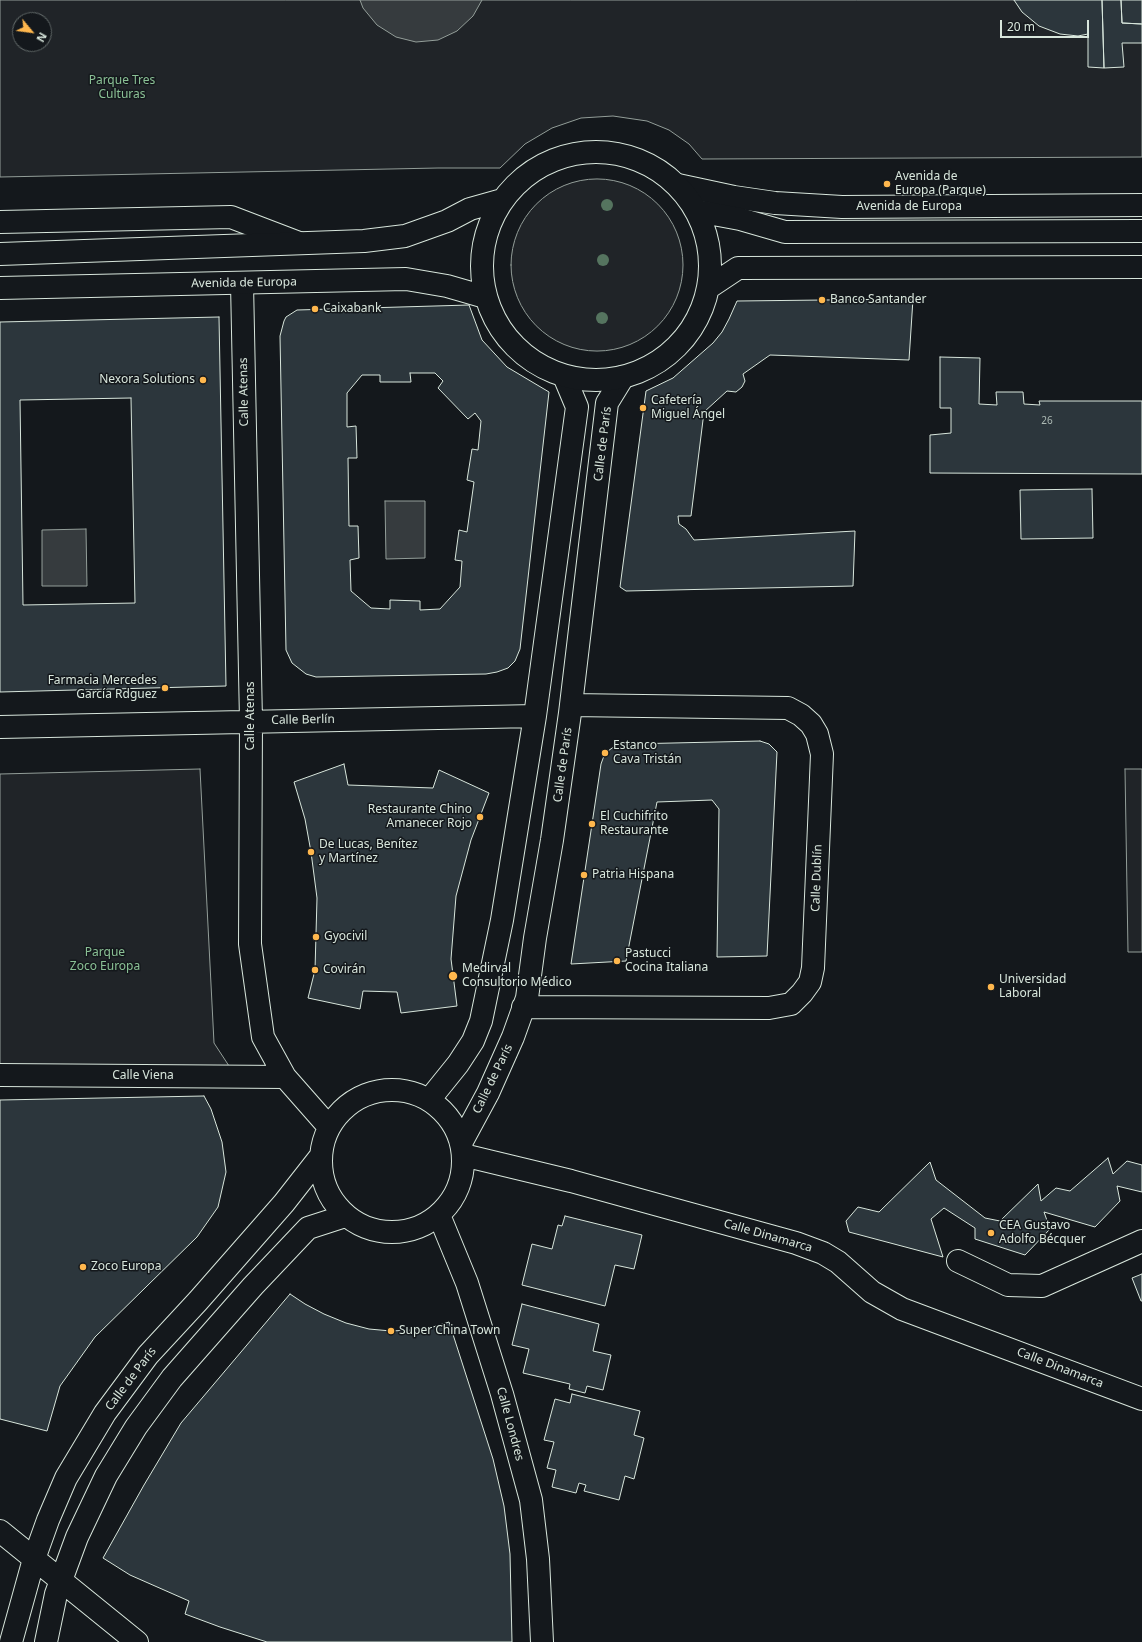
<!DOCTYPE html>
<html>
<head>
<meta charset="utf-8">
<style>
	body { margin:0 }
	#map { position:relative; width:1142px; height:1642px; overflow:hidden; background:#14181c; font-family:"Noto Sans",sans-serif }
	canvas { display:block }
	.north { position:absolute; left:12px; top:12px; width:40px; height:40px; box-sizing:border-box; background:#14181c; border:1px solid #626a69; border-radius:50%; rotate:119deg; font-size:11px; font-weight:700; line-height:16px; text-align:center; color:#d8e6dc }
	.north::after { content:''; display:block; margin:auto; width:14px; height:18px; background:#ffb74d; clip-path:polygon(50% 0,100% 100%,50% 72%,0 100%) }
	.scale { position:absolute; left:1000px; top:20px; width:89px; height:18px; box-sizing:border-box; border:2px solid #d8e6dc; border-top:0; padding-left:5px; font-size:12px; line-height:14px; white-space:nowrap; color:#d8e6dc; -webkit-text-stroke:3px #14181c; paint-order:stroke }
</style>
</head>
<body>
<div id="map">
<canvas width="1142" height="1642"></canvas>
<div class="north">N</div>
<div class="scale">20 m</div>
</div>
<script>
const ctx = document.querySelector('canvas').getContext('2d');
ctx.lineJoin = 'round';
function paint(path, color) { ctx.fillStyle = color; ctx.fill(path, 'evenodd'); }
const poly = rows => new Path2D(rows.map(r => 'M' + r).join(''));
function stroke(path, color, width, dash) { ctx.strokeStyle = color; ctx.lineWidth = width; ctx.lineCap = dash ? 'butt' : 'round'; ctx.setLineDash(dash || []); ctx.stroke(path); }
function write(font, color, halo, rows, align = 'center') {
  ctx.font = font + ' "Noto Sans",sans-serif'; ctx.lineWidth = 3; ctx.setLineDash([]); ctx.textBaseline = 'middle'; ctx.strokeStyle = halo; ctx.fillStyle = color; for (const [text, x, y, turn = 0] of rows) {
    ctx.save(); ctx.translate(x, y); ctx.rotate((+turn || 0) * Math.PI / 180); ctx.textAlign = isNaN(turn) ? turn : align; if (halo) ctx.strokeText(text, 0, 0); ctx.fillText(text, 0, 0); ctx.restore();
  }
}
const green = poly([
	[0,0,1142,0,1142,157,702,159,689,144,669,130,647,121,613,116,581,118,552,128,525,144,500,168,438,168,0,177,0,0],
	[20,20,44,20,44,44,20,44,20,20],
	'511 265a86 86 0 1 1 172 0a86 86 0 1 1-172 0Z',
	[200,769,214,1043,231,1069,0,1069,0,774,200,769],
	[1125,769,1142,769,1142,952,1128,952,1125,769]
]);
paint(green, '#202428');
stroke(green, '#939e99', 1);
const water = poly([
	[360,0,482,0,473,16,457,31,438,40,416,42,396,37,377,25,363,8,360,0],
	[385,501,425,501,425,558,386,559,385,501],
	[86,529,87,586,42,586,42,530,86,529]
]);
paint(water, '#363b3e');
stroke(water, '#939e99', 1);
const building = poly([
	[1014,0,1102,0,1104,68,1088,67,1088,34,1078,36,1060,34,1039,26,1022,12,1014,0],
	[1102,0,1121,0,1122,23,1142,24,1142,43,1122,43,1124,67,1104,68,1102,0],
	[1121,0,1142,0,1142,24,1122,23,1121,0],
	[913,299,909,360,770,355,743,374,745,381,742,387,736,392,727,391,704,412,691,516,678,516,679,524,686,529,694,540,855,531,853,586,626,591,620,587,646,391,673,378,713,343,722,332,729,319,737,301,913,299],
	[469,305,482,340,507,367,549,392,520,649,515,661,508,668,497,672,486,674,316,677,306,674,292,663,286,650,280,336,284,321,286,317,297,310,469,305],
	[410,373,435,373,443,381,438,388,468,419,475,413,481,421,478,450,472,449,467,480,474,482,467,532,459,530,455,560,462,561,460,587,440,609,420,610,420,601,390,600,390,609,371,608,351,591,350,560,359,558,358,526,349,526,348,458,357,458,356,426,347,427,347,393,362,375,380,375,380,382,411,382,410,373],
	[219,317,226,686,0,692,0,322,219,317],
	[131,398,135,603,23,605,20,400,131,398],
	[940,357,980,358,979,404,997,405,996,392,1023,392,1024,404,1040,405,1039,401,1142,401,1142,474,930,473,930,435,951,433,951,408,940,408,940,357],
	[1092,489,1093,538,1021,539,1020,490,1092,489],
	[760,741,769,744,777,752,767,956,717,957,719,809,712,800,657,802,626,961,571,964,601,764,605,753,615,746,629,744,760,741],
	[344,764,348,785,433,788,439,770,489,793,471,840,456,896,451,959,457,1006,401,1013,397,992,363,991,360,1009,308,998,315,970,317,898,311,852,305,819,294,782,344,764],
	[204,1096,211,1109,222,1142,226,1172,218,1207,197,1237,95,1337,60,1386,47,1431,0,1419,0,1100,204,1096],
	[1108,1158,1113,1174,1127,1161,1142,1165,1142,1192,1117,1186,1120,1201,1095,1227,1044,1212,1050,1229,1025,1255,975,1239,975,1228,944,1208,931,1219,943,1257,849,1232,846,1221,858,1207,879,1212,930,1162,936,1180,985,1218,1000,1221,1038,1184,1041,1201,1056,1188,1070,1191,1108,1158],
	[565,1216,642,1235,634,1269,615,1265,605,1306,522,1285,532,1244,552,1249,558,1225,562,1226,565,1216],
	[1142,1274,1142,1301,1141,1301,1132,1278,1142,1274],
	[290,1294,305,1304,324,1314,346,1323,369,1329,391,1331,412,1330,433,1327,449,1322,493,1459,504,1506,510,1554,512,1642,267,1642,220,1627,185,1614,189,1601,130,1575,103,1558,144,1485,181,1423,290,1294],
	[522,1304,599,1324,593,1351,611,1355,603,1390,587,1386,585,1393,569,1389,570,1384,523,1373,529,1349,512,1345,522,1304],
	[572,1394,640,1411,634,1435,644,1438,634,1479,625,1476,619,1500,584,1491,586,1485,579,1483,576,1493,552,1487,556,1470,547,1468,554,1442,544,1440,555,1399,570,1403,572,1394]
]);
paint(building, '#2c363c');
stroke(building, '#d8e6dc', 1);
const minor = poly([
	[678,185,734,197,775,203,842,207,1142,205],
	[0,222,231,217,299,243],
	[242,283,251,721,250,944,263,1037,285,1077,329,1127],
	[0,727,535,716],
	[523,1007,769,1008,791,1004,802,993,810,982,813,968,822,754,817,734,811,724,801,715,788,708,571,705],
	[0,1075,285,1077],
	'321 1161a71 71 0 1 1 142 0a71 71 0 1 1-142 0Z',
	[429,1100,458,1064,473,1041,481,1021,502,920,535,716,577,407,564,376],
	[461,1143,488,1093,513,1037,527,998,535,938,552,840,570,713,607,403,623,377],
	[463,1155,571,1181,796,1243,823,1253,838,1262,872,1292,902,1309,1142,1399],
	[439,1215,467,1283,502,1394,531,1500,538,1559,542,1642],
	[958,1261,1008,1285,1042,1286,1142,1241],
	[0,1531,137,1642],
	[11,1642,34,1559,48,1520,66,1478,105,1413,148,1355,198,1301,284,1203,320,1157],
	[46,1642,56,1594,77,1537,106,1476,136,1427,172,1378,253,1286,308,1228,345,1216]
]);
const major = poly([
	'482 266a114 114 0 1 1 228 0a114 114 0 1 1-228 0Z',
	[697,211,740,219,785,232,1142,231],
	[0,254,364,241,405,236,447,221,470,209,502,200],
	[0,288,406,279,447,286,485,297],
	[708,288,738,268,1142,267]
]);
stroke(minor, '#d8e6dc', 24);
stroke(major, '#d8e6dc', 24);
stroke(minor, '#14181c', 22);
stroke(major, '#14181c', 22);
ctx.fillStyle = '#55745f';
for (const [x, y] of [
	[607,205],
	[603,260],
	[602,318]
]) { ctx.beginPath(); ctx.arc(x, y, 6, 0, 2 * Math.PI); ctx.fill(); }
for (const [x, y, r, color] of [
	[887,184,4,"#ffb74d"],
	[822,300,4,"#ffb74d"],
	[315,309,4,"#ffb74d"],
	[203,380,4,"#ffb74d"],
	[643,408,4,"#ffb74d"],
	[165,688,4,"#ffb74d"],
	[605,753,4,"#ffb74d"],
	[480,817,4,"#ffb74d"],
	[592,824,4,"#ffb74d"],
	[311,852,4,"#ffb74d"],
	[584,875,4,"#ffb74d"],
	[316,937,4,"#ffb74d"],
	[617,961,4,"#ffb74d"],
	[315,970,4,"#ffb74d"],
	[453,976,5,"#ffb74d"],
	[991,987,4,"#ffb74d"],
	[991,1233,4,"#ffb74d"],
	[83,1267,4,"#ffb74d"],
	[391,1331,4,"#ffb74d"]
]) { const dot = new Path2D(); dot.arc(x, y, r, 0, 2 * Math.PI); ctx.fillStyle = color; ctx.fill(dot); stroke(dot, '#14181c', 1.5); }
write('10px', '#adbab4', null, [
	["26",1047,421]
]);
write('12px', '#8ac095', '#14181c', [
	["Parque Tres",122,81],
	["Culturas",122,95],
	["Parque",105,953],
	["Zoco Europa",105,967]
]);
write('12px', '#d8e6dc', '#14181c', [
	["Avenida de",895,177],
	["Europa (Parque)",895,191],
	["Banco Santander",830,300],
	["Caixabank",323,309],
	["Nexora Solutions",195,380,"right"],
	["Cafetería",651,401],
	["Miguel Ángel",651,415],
	["Farmacia Mercedes",157,681,"right"],
	["García Rdguez",157,695,"right"],
	["Estanco",613,746],
	["Cava Tristán",613,760],
	["Restaurante Chino",472,810,"right"],
	["Amanecer Rojo",472,824,"right"],
	["El Cuchifrito",600,817],
	["Restaurante",600,831],
	["De Lucas, Benítez",319,845],
	["y Martínez",319,859],
	["Patria Hispana",592,875],
	["Gyocivil",324,937],
	["Pastucci",625,954],
	["Cocina Italiana",625,968],
	["Medirval",462,969],
	["Consultorio Médico",462,983],
	["Covirán",323,970],
	["Universidad",999,980],
	["Laboral",999,994],
	["CEA Gustavo",999,1226],
	["Adolfo Bécquer",999,1240],
	["Zoco Europa",91,1267],
	["Super China Town",399,1331]
], 'left');
write('12px', '#d8e6dc', '#14181c', [
	["Avenida de Europa",909,207],
	["Avenida de Europa",244,283,-1],
	["Calle Atenas",244,392,-91],
	["Calle de París",603,444,-83],
	["Calle Atenas",251,716,-90],
	["Calle Berlín",303,720,-1],
	["Calle de París",563,765,-82],
	["Calle Dublín",817,878,-88],
	["Calle Viena",143,1076],
	["Calle de París",493,1079,-64],
	["Calle Dinamarca",768,1236,16],
	["Calle Dinamarca",1060,1368,21],
	["Calle de París",131,1379,-53],
	["Calle Londres",510,1424,75]
]);
</script>
</body>
</html>
